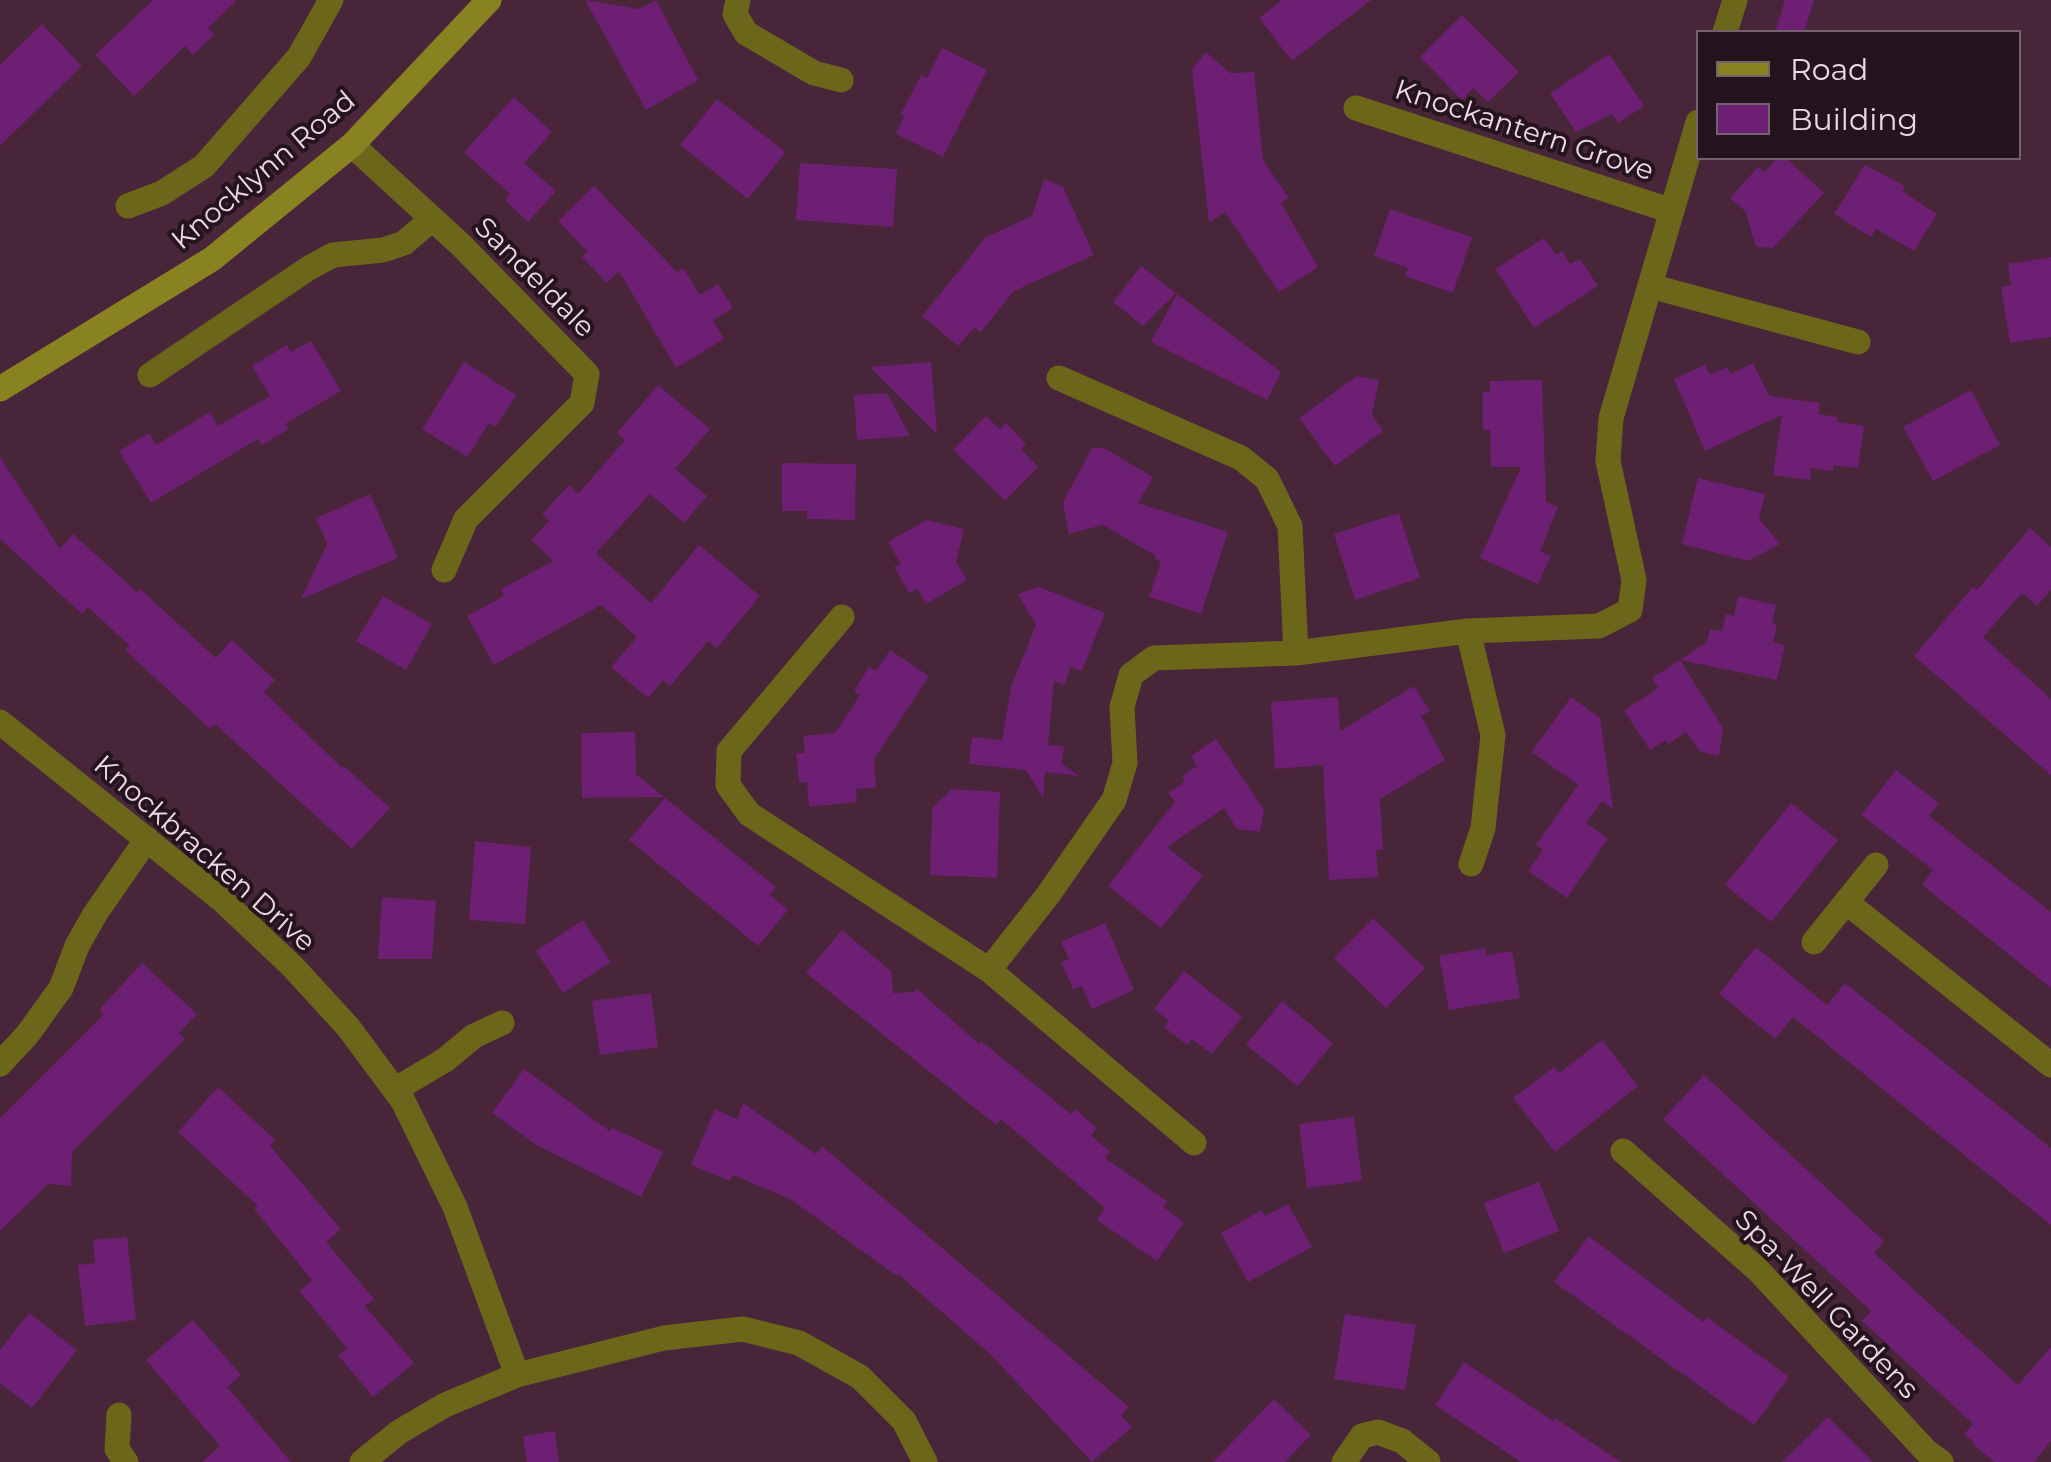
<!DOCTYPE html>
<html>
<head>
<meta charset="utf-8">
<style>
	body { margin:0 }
	#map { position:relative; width:2051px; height:1462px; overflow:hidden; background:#482539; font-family:Montserrat,sans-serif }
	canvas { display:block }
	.legend { position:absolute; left:1696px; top:30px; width:325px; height:130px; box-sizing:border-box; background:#24141d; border:2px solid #75626d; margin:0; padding:12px 18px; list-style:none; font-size:30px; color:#efd7e4 }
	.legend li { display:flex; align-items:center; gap:20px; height:50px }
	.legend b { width:50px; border:2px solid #75626d }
</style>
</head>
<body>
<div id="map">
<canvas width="2051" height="1462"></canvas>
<ul class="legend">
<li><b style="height:12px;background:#898220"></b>Road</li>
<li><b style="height:28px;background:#6d1f73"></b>Building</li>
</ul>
</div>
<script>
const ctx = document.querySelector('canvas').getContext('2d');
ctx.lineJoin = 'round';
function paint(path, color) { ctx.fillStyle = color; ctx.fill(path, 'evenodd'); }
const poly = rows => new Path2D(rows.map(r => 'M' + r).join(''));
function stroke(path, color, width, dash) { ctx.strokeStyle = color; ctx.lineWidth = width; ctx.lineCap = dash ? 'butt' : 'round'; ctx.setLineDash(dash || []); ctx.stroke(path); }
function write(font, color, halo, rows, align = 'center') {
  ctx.font = font + ' Montserrat,sans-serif'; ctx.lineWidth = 8; ctx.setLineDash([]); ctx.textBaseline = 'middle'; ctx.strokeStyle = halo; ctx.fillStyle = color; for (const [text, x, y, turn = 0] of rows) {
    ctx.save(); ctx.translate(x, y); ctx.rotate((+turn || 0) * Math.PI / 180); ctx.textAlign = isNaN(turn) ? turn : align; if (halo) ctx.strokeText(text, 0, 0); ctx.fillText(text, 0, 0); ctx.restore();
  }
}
paint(poly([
	[153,0,237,0,208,28,214,35,193,55,185,46,134,96,95,55],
	[585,0,639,9,656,0,698,80,646,110],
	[1282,0,1371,0,1292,61,1259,18],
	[1785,0,1814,0,1804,32,1775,32],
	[1462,15,1519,72,1488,102,1473,88,1462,100,1420,57],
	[42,24,82,66,0,146,0,65],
	[942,48,987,70,943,157,896,134,904,116,901,114,921,75,927,78],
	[1206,52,1230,73,1254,72,1263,160,1289,198,1281,203,1318,267,1279,292,1225,212,1209,223,1192,69],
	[1609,54,1644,106,1618,123,1612,114,1576,132,1550,93],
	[514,97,552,132,524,163,556,191,528,222,505,200,510,194,464,152],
	[717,99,786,152,748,199,680,145],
	[1777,158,1786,158,1824,193,1773,248,1756,247,1745,211,1730,198,1758,167,1764,172],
	[800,163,897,169,893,227,796,220],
	[1865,165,1905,186,1902,191,1937,214,1914,251,1876,229,1871,237,1834,214],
	[1044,179,1063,187,1094,255,1014,291,980,333,975,327,958,346,922,316,986,237,1032,216],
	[594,186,677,272,683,268,700,295,718,284,733,308,713,320,724,339,676,368,619,271,607,283,582,257,587,251,558,221],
	[1390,209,1472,237,1453,293,1405,276,1408,268,1374,256],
	[1544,238,1556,255,1562,251,1570,264,1580,259,1598,286,1534,328,1495,269],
	[2051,257,2051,337,2010,343,2001,287,2011,285,2008,264],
	[1141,266,1176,293,1143,326,1113,302],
	[1177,294,1281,372,1267,400,1151,342],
	[311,341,341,391,285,424,289,429,262,445,258,439,151,503,119,451,149,433,156,445,210,412,218,426,270,396,252,366,287,345,291,352],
	[464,362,516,395,496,427,489,423,467,457,422,429],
	[931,362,937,434,870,367],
	[1753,363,1769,396,1820,403,1818,414,1838,417,1837,422,1864,426,1858,468,1833,465,1833,471,1811,468,1810,480,1773,475,1782,415,1705,451,1674,379,1705,365,1710,375,1727,367,1731,374],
	[1357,376,1379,380,1372,415,1383,431,1335,466,1299,418],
	[1542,380,1546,502,1558,507,1540,551,1551,556,1538,584,1480,558,1521,467,1491,467,1490,430,1483,430,1483,392,1490,392,1490,381],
	[658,385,710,429,675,469,707,496,684,523,650,494,596,553,651,603,699,545,760,596,717,648,708,641,670,686,663,680,648,698,611,667,637,637,601,605,494,665,467,616,504,596,501,589,553,561,531,540,549,521,542,514,569,485,578,494,625,440,617,433],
	[1971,390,2000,445,1933,481,1903,427],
	[887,393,910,436,857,440,854,395],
	[986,416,1000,429,1006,423,1026,444,1021,449,1038,467,1005,501,953,450],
	[1092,448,1104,448,1153,477,1138,503,1228,532,1201,614,1149,597,1161,561,1155,559,1156,556,1103,525,1069,534,1063,502],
	[0,457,60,549,73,534,137,592,140,589,216,658,232,640,275,680,264,692,342,768,344,766,390,808,352,849,215,724,210,729,125,650,130,646,88,607,82,614,0,539],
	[782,463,856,464,855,520,807,519,807,511,782,511],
	[1698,478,1765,494,1759,519,1780,544,1748,561,1682,544],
	[370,494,398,558,301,599,327,544,316,518],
	[1399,513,1420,578,1355,600,1334,534],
	[927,520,964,529,956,562,967,580,926,604,918,589,909,593,894,567,901,564,888,542],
	[2030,528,2051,547,2051,590,2037,606,2022,593,1983,637,2051,699,2051,775,1914,656,1973,587,1977,590],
	[1039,587,1105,613,1082,671,1071,667,1064,685,1054,681,1048,745,1064,746,1062,764,1079,776,1045,772,1043,798,1026,770,969,764,972,737,1002,740,1011,687,1036,625,1018,594],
	[383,596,432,624,406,670,356,641],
	[1738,596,1776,605,1772,624,1777,625,1773,642,1785,645,1777,680,1680,660,1707,642,1710,629,1722,631,1726,614,1734,616],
	[890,650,929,676,874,759,876,787,856,789,857,802,809,807,807,782,799,782,796,753,805,753,803,736,835,733,860,695,854,691,869,667,876,671],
	[1680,660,1723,728,1719,756,1699,751,1686,732,1668,744,1666,740,1650,750,1624,711,1658,688,1652,678],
	[1414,686,1430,711,1421,716,1445,760,1380,799,1383,850,1376,850,1378,877,1329,880,1323,765,1275,769,1271,702,1338,697,1340,731],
	[1571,697,1600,718,1613,809,1602,801,1586,823,1608,838,1567,898,1528,871,1543,850,1536,845,1578,785,1532,752],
	[635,732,636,774,664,797,582,798,581,733],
	[1216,739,1264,810,1260,832,1237,829,1224,808,1167,847,1203,876,1161,928,1108,886,1175,802,1168,793,1185,782,1182,776,1197,766,1191,756],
	[1896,770,1939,803,1929,816,2051,912,2051,988,1922,885,1933,870,1861,815],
	[952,789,1000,792,997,878,930,875,932,808],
	[665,798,776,887,769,894,788,910,758,946,629,840],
	[1791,803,1838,840,1771,922,1725,885],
	[475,841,531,847,525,924,469,920],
	[382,897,436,901,432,959,378,959],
	[1373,918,1425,968,1386,1008,1334,958],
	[583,920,611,962,563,993,536,951],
	[1105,923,1134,990,1092,1009,1082,986,1073,989,1061,962,1069,959,1061,942],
	[842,930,892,972,893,993,914,992,917,989,979,1044,981,1041,1071,1114,1075,1109,1097,1128,1091,1135,1110,1152,1105,1158,1167,1201,1163,1207,1184,1222,1157,1261,1097,1220,1105,1208,1001,1119,996,1125,806,973],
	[1756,947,1827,1005,1845,983,2051,1148,2051,1225,1793,1017,1775,1039,1719,994],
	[1485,948,1486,955,1512,951,1520,998,1449,1010,1439,956],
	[142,963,197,1014,179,1033,185,1039,72,1152,71,1186,48,1184,0,1231,0,1118,104,1014,99,1010],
	[1184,971,1242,1017,1212,1054,1192,1039,1187,1045,1164,1027,1169,1021,1154,1009],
	[651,993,658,1047,600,1055,592,1001],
	[1282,1001,1333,1043,1298,1086,1246,1045],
	[1602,1040,1638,1086,1555,1152,1513,1098,1554,1067,1559,1073],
	[524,1069,611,1132,611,1127,663,1152,641,1197,538,1146,492,1113],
	[1704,1075,1884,1241,1874,1253,2018,1385,2051,1347,2051,1441,2034,1462,1994,1462,1972,1443,1974,1442,1964,1434,1973,1424,1862,1321,1871,1311,1663,1119],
	[218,1087,275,1140,270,1146,341,1229,326,1242,374,1299,365,1306,414,1363,373,1397,338,1355,347,1348,299,1291,312,1280,254,1209,258,1206,178,1132],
	[743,1103,816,1154,822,1146,1129,1407,1121,1415,1132,1427,1092,1462,990,1354,898,1274,897,1276,790,1199,733,1175,730,1181,691,1165,715,1109,737,1119],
	[1354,1117,1362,1181,1307,1188,1299,1124],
	[1539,1182,1559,1231,1504,1253,1484,1203],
	[1288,1204,1312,1247,1248,1282,1221,1233,1262,1210,1265,1216],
	[1589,1236,1703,1322,1707,1317,1789,1377,1754,1425,1554,1282],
	[127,1237,136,1320,85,1326,78,1265,95,1263,93,1240],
	[29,1313,77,1350,32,1408,0,1383,0,1350],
	[1345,1314,1416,1325,1405,1390,1334,1379],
	[193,1320,241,1375,227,1387,291,1462,202,1462,220,1446,146,1360],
	[1464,1362,1553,1421,1555,1418,1621,1462,1521,1462,1435,1405],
	[1274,1399,1311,1435,1285,1462,1213,1462],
	[1828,1417,1873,1462,1782,1462],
	[555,1431,559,1462,527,1462,523,1436]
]), '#6d1f73');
stroke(poly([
	[738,0,735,14,746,33,814,73,841,80],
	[1725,32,1735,0],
	[1356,108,1672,211],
	[352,145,461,245,587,374,582,403,466,519,444,570],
	[128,206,162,193,204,166,299,57,331,0],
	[1650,286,1858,342],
	[150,375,309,268,333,255,383,250,404,243,431,220],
	[1059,378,1241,458,1267,479,1290,526,1296,653],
	[842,617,729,751,728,785,749,814,989,970,1194,1143],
	[1468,631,1493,735,1483,828,1471,864],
	[0,722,222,900,292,966,348,1027,403,1101,455,1207,517,1375,664,1338,743,1329,799,1343,860,1377,904,1421,925,1462],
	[1846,902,2051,1065],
	[1814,942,1876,865],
	[989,970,1048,895,1114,800,1125,763,1122,707,1131,675,1154,658,1296,653,1468,631,1599,626,1630,610,1634,580,1608,461,1611,418,1698,122],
	[0,1064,27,1035,61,988,77,946,95,914,147,839],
	[396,1089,445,1060,474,1036,502,1023],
	[1623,1151,1758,1270,1926,1451,1941,1462],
	[119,1415,117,1449,126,1462],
	[362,1462,399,1432,445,1405,517,1375],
	[1344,1462,1362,1436,1378,1432,1402,1441,1428,1462]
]), '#6c661a', 25);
stroke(poly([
	[0,389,212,259,352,145,489,0]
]), '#898220', 25);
write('28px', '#efd7e4', '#24141d', [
	["Knockantern Grove",1524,131,18],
	["Knocklynn Road",264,171,-40],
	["Sandeldale",534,278,45],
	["Knockbracken Drive",204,854,41],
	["Spa-Well Gardens",1826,1305,46]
]);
</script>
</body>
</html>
